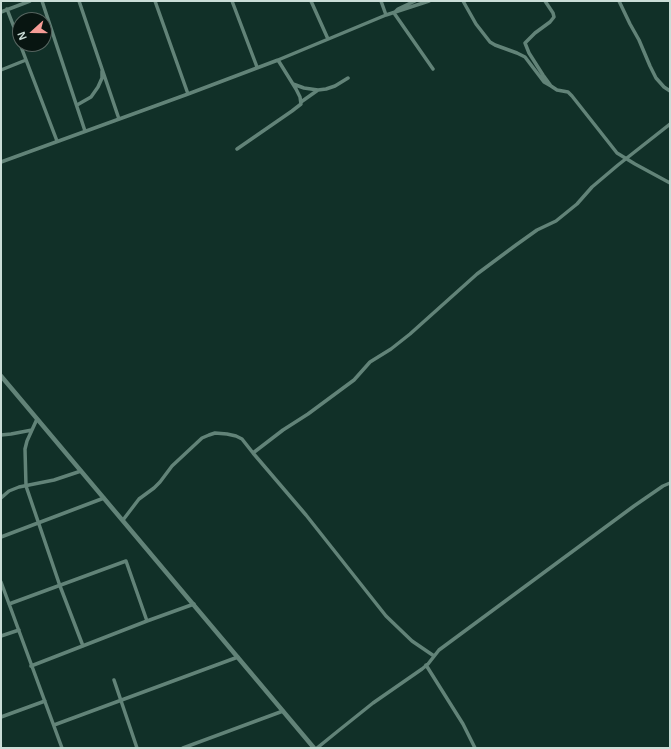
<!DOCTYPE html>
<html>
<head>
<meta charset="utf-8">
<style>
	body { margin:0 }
	#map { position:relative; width:671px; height:749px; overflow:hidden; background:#113028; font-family:Helvetica,sans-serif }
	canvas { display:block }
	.frame { position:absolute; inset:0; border:2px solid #cbddd7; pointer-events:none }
	.north { position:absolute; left:12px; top:12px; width:40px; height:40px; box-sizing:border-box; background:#081511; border:1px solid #566560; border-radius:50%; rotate:249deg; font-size:11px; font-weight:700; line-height:16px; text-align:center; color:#cbddd7 }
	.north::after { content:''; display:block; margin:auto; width:14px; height:18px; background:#f59c96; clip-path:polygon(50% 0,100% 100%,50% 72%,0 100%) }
</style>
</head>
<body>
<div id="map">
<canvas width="671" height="749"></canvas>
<div class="frame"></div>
<div class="north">N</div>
</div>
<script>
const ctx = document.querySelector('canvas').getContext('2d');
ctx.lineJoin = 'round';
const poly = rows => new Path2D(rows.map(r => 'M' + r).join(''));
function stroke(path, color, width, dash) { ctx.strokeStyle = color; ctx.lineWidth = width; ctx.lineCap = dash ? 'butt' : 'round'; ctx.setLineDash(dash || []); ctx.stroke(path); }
stroke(poly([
	[42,1,85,131],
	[79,1,119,119],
	[155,1,188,94],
	[232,1,257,67],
	[311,1,328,39],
	[381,1,386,15],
	[415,1,398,9,394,13,433,69],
	[463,1,476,24,490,42,495,45,517,53,525,57,544,82,551,86],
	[545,1,553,13,554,17,550,22,535,33,525,43,529,53,543,75,551,86,557,90,568,92,572,96,617,153,635,164,670,183],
	[619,1,630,24,639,40,650,66,656,78,664,87,670,91],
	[7,9,20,43],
	[1,12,30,1],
	[20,44,57,141],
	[1,70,26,60],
	[293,84,304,88,318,90,326,89,335,86,348,78],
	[301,102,318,90],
	[77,105,91,97,98,87,102,78,102,71],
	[237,149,292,111,301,104,300,97,296,89,278,60],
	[1,162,188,94,278,60,386,15,429,1],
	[37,419,27,441,25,449,26,486,60,586,83,646],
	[1,435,11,434,32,430],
	[253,453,283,430,308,414,354,380,370,362,391,349,410,334,477,274,516,245,537,230,556,221,577,204,592,187,618,165,670,124],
	[1,498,9,491,19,487,54,480,81,471],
	[123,520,139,499,154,488,160,482,172,466,202,438,209,435,215,433,227,434,236,436,242,439,253,453,306,515,386,616,412,641,434,656],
	[1,537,104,498],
	[1,582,62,748],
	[9,604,126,561,147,621],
	[1,636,19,630],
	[426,665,463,724,475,748],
	[31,666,147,621,194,604],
	[114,680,137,748],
	[1,717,45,701],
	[54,725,238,657],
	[183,748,283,711],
	[317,748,338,731,373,703,422,669,428,664,439,650,634,506,663,486,670,483]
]), '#628378', 3.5);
stroke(poly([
	[1,376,314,748]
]), '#628378', 4.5);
</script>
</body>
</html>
